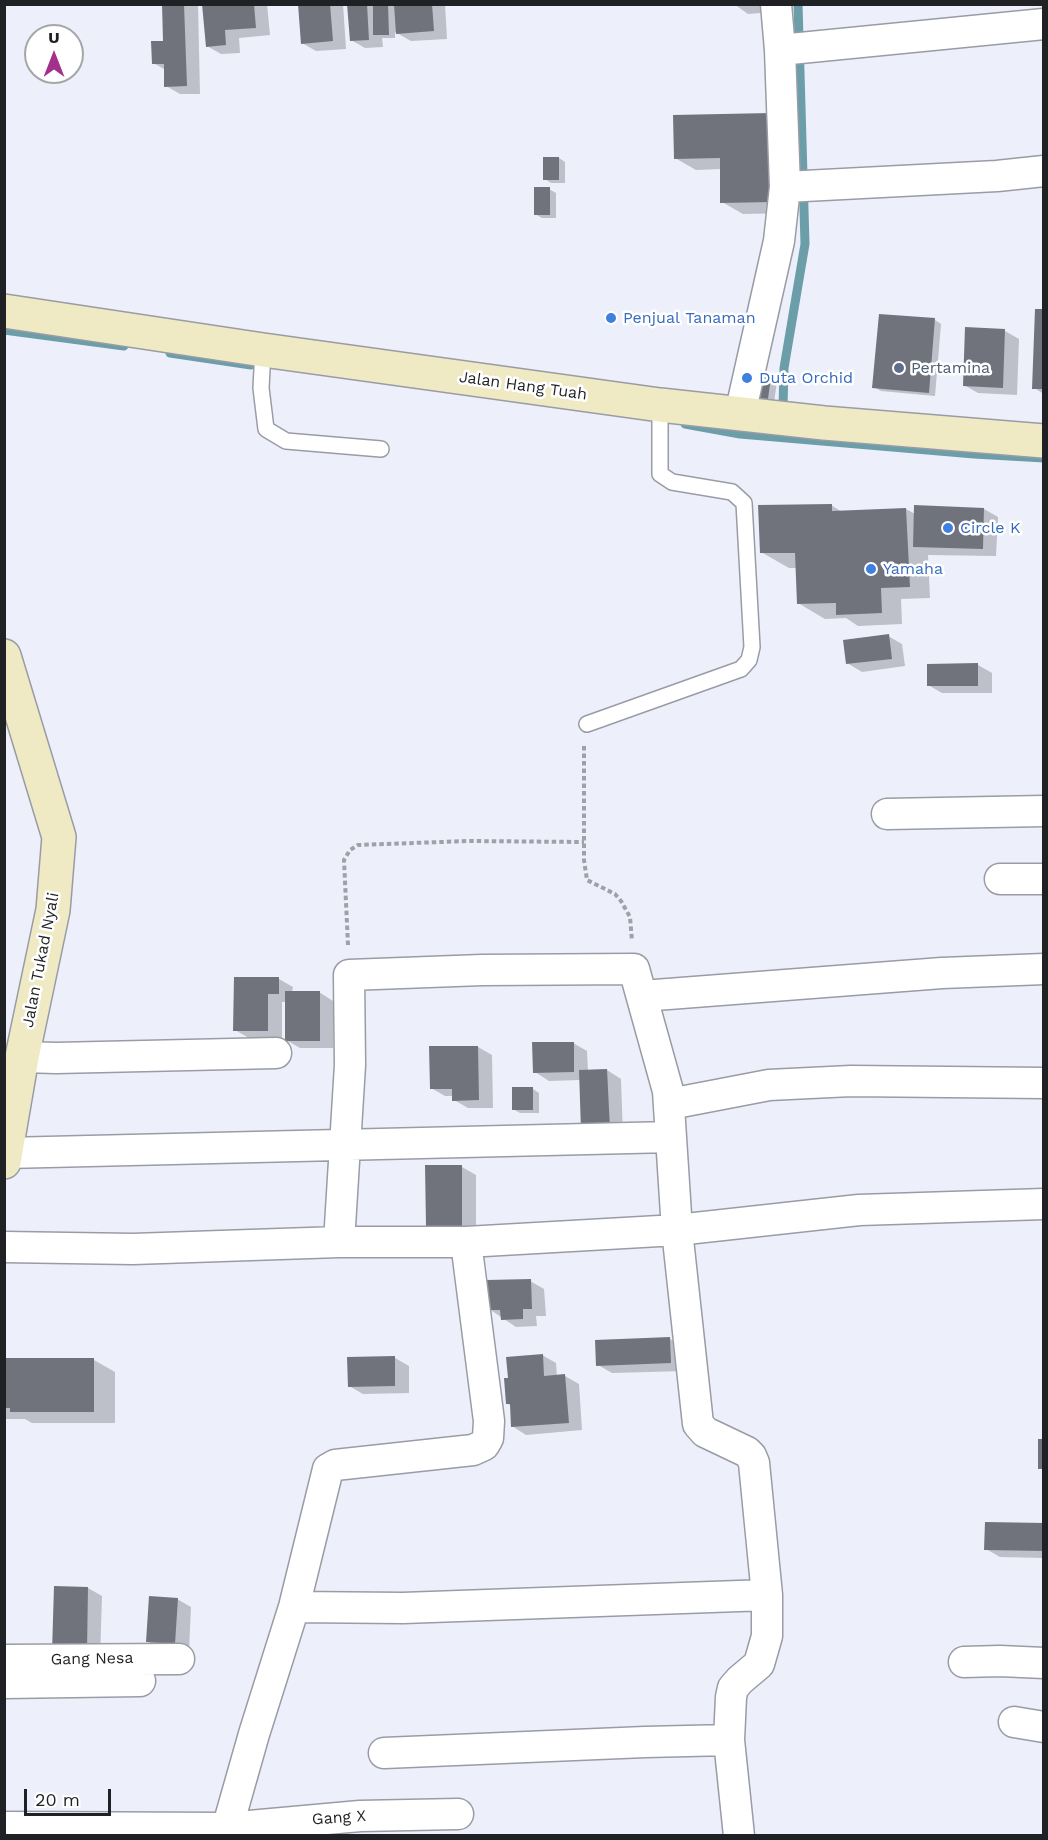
<!DOCTYPE html>
<html>
<head>
<meta charset="utf-8">
<style>
	body { margin:0 }
	#map { position:relative; width:1048px; height:1840px; overflow:hidden; background:#edf0fa; font-family:"Work Sans",sans-serif }
	canvas { display:block }
	.frame { position:absolute; inset:0; border:6px solid #1f2124; pointer-events:none }
	.north { position:absolute; left:24px; top:24px; width:60px; height:60px; box-sizing:border-box; background:#fff; border:2px solid #a5a6a7; border-radius:50%; rotate:0deg; font-size:16px; font-weight:700; line-height:24px; text-align:center; color:#1f2124 }
	.north::after { content:''; display:block; margin:auto; width:21px; height:27px; background:#a3308a; clip-path:polygon(50% 0,100% 100%,50% 72%,0 100%) }
	.scale { position:absolute; left:24px; top:1789px; width:87px; height:27px; box-sizing:border-box; border:3px solid #1f2124; border-top:0; padding-left:8px; font-size:18px; line-height:21px; white-space:nowrap; color:#1f2124; -webkit-text-stroke:4px #fff; paint-order:stroke }
</style>
</head>
<body>
<div id="map">
<canvas width="1048" height="1840"></canvas>
<div class="frame"></div>
<div class="north">U</div>
<div class="scale">20 m</div>
</div>
<script>
const ctx = document.querySelector('canvas').getContext('2d');
ctx.lineJoin = 'round';
function paint(path, color) { ctx.fillStyle = color; ctx.fill(path, 'evenodd'); }
const poly = rows => new Path2D(rows.map(r => 'M' + r).join(''));
function stroke(path, color, width, dash) { ctx.strokeStyle = color; ctx.lineWidth = width; ctx.lineCap = dash ? 'butt' : 'round'; ctx.setLineDash(dash || []); ctx.stroke(path); }
function write(font, color, halo, rows, align = 'center') {
  ctx.font = font + ' "Work Sans",sans-serif'; ctx.lineWidth = 5; ctx.setLineDash([]); ctx.textBaseline = 'middle'; ctx.strokeStyle = halo; ctx.fillStyle = color; for (const [text, x, y, turn = 0] of rows) {
    ctx.save(); ctx.translate(x, y); ctx.rotate((+turn || 0) * Math.PI / 180); ctx.textAlign = isNaN(turn) ? turn : align; if (halo) ctx.strokeText(text, 0, 0); ctx.fillText(text, 0, 0); ctx.restore();
  }
}
paint(poly([
	[164,4,198,4,200,94,180,94,166,86,166,70,153,63,165,42],
	[203,4,267,4,270,35,239,38,240,53,221,54,207,46],
	[299,4,343,4,346,49,316,51,302,43],
	[349,4,445,4,447,39,411,41,395,32,395,38,382,38,383,47,365,48,351,40],
	[734,4,772,4,773,12,748,14],
	[674,117,793,213,743,214,722,202,722,169,696,170,675,158],
	[559,158,565,162,565,183,551,183,545,179],
	[549,189,556,193,556,218,542,218,535,214],
	[1044,311,1044,394,1034,388],
	[935,320,941,324,935,396,881,391,874,387],
	[1005,331,1019,339,1017,395,978,393,964,385],
	[770,378,777,382,774,402,757,399],
	[831,505,842,512,906,509,915,514,984,509,998,517,996,556,928,555,930,598,901,599,902,624,858,626,846,618,825,619,798,603,797,568,789,568,761,552],
	[888,636,902,644,905,666,862,672,847,663],
	[978,665,992,673,992,693,942,693,928,685],
	[279,979,293,987,292,992,319,992,333,1001,333,1048,300,1048,286,1040,286,1002,282,1002,282,1039,249,1038,235,1030],
	[573,1043,587,1051,588,1071,607,1070,621,1079,623,1136,596,1138,580,1080,549,1081,535,1072],
	[478,1047,492,1055,493,1108,468,1108,454,1100,453,1096,445,1096,431,1088],
	[533,1089,539,1093,539,1113,520,1113,513,1109],
	[462,1167,476,1175,476,1234,441,1235],
	[530,1281,544,1289,546,1316,536,1316,537,1326,516,1327,489,1309],
	[670,1339,684,1347,685,1371,612,1373,598,1365],
	[542,1355,556,1363,557,1377,565,1376,579,1384,582,1430,526,1435,512,1426,511,1406,507,1403,509,1379],
	[395,1358,409,1366,409,1393,363,1394,349,1386],
	[4,1360,94,1360,115,1372,115,1423,32,1423,25,1419,4,1419],
	[1044,1525,1044,1558,1000,1557,986,1549],
	[88,1588,102,1596,100,1660,68,1659],
	[177,1599,191,1607,189,1651,161,1649,147,1641]
]), '#0003');
stroke(poly([
	[4,330,124,346],
	[170,353,251,365],
	[783,407,784,368,805,244,798,4],
	[685,424,740,434,974,454,1044,458]
]), '#6b9ea9', 9);
paint(poly([
	[162,4,184,4,187,86,164,87,164,64,152,64,151,41,163,41],
	[202,4,254,4,256,28,225,30,226,45,206,47],
	[298,4,330,4,333,41,301,44],
	[347,4,367,4,369,40,350,41],
	[373,4,388,4,389,35,373,35],
	[394,4,432,4,434,31,396,34],
	[771,113,773,202,720,203,720,158,674,159,673,115],
	[543,157,559,157,559,180,543,180],
	[534,187,550,187,550,215,534,215],
	[1035,309,1044,309,1044,389,1032,389],
	[879,314,935,318,929,393,872,388],
	[965,327,1005,329,1003,388,963,386],
	[752,374,771,377,768,399,749,397],
	[832,504,832,511,906,508,910,587,881,588,882,613,836,615,836,603,797,604,795,553,760,553,758,505],
	[914,505,984,508,983,549,913,547],
	[889,634,892,659,846,664,843,640],
	[978,663,978,686,927,686,927,664],
	[234,977,279,977,279,994,268,994,268,1031,233,1031],
	[285,991,320,991,320,1041,285,1041],
	[532,1042,574,1042,574,1072,533,1073],
	[429,1046,478,1046,479,1100,452,1101,452,1089,430,1089],
	[607,1069,610,1129,581,1131,579,1070],
	[512,1087,533,1087,533,1110,512,1110],
	[425,1165,462,1165,462,1227,426,1227],
	[531,1279,532,1309,523,1309,523,1319,501,1320,500,1310,488,1310,487,1280],
	[670,1337,671,1363,596,1366,595,1340],
	[543,1354,544,1376,565,1374,569,1423,511,1427,510,1404,506,1404,504,1378,508,1378,506,1357],
	[395,1356,395,1386,348,1387,347,1357],
	[4,1358,94,1358,94,1412,10,1412,10,1408,4,1408],
	[1038,1439,1044,1439,1044,1469,1038,1469],
	[985,1522,1044,1523,1044,1551,984,1550],
	[54,1586,88,1587,87,1652,52,1652],
	[149,1596,178,1598,175,1644,146,1642]
]), '#70737b');
const lane = poly([
	[263,350,261,388,266,429,286,441,381,449],
	[587,724,741,669,749,660,752,647,744,503,732,492,672,482,660,474,660,405]
]);
const street = poly([
	[780,50,1044,24],
	[785,187,997,176,1044,171],
	[740,414,779,241,785,187,780,50,776,4],
	[887,814,1044,811],
	[1000,879,1044,879],
	[642,996,942,973,1044,969],
	[22,1057,56,1058,276,1053],
	[670,1104,769,1085,851,1081,1044,1083],
	[6,1153,671,1137],
	[339,1242,350,1065,349,975,482,970,634,969,668,1091,677,1230,698,1424,705,1432,747,1452,751,1456,754,1463,767,1595,767,1636,759,1664,740,1680,733,1688,731,1697,729,1740,739,1836],
	[4,1247,133,1249,339,1242,466,1242,677,1230,859,1210,1044,1204],
	[294,1607,403,1608,767,1595],
	[4,1660,179,1659],
	[964,1662,1000,1661,1044,1663],
	[4,1683,140,1681],
	[1014,1722,1044,1727],
	[384,1753,645,1742,729,1740],
	[4,1827,227,1828,360,1816,458,1814],
	[225,1836,254,1734,294,1607,328,1469,335,1465,473,1450,484,1445,488,1438,489,1421,466,1242]
]);
const secondary = poly([
	[4,311,263,350,660,405,824,423,1044,441],
	[4,656,59,837,53,910,22,1057,4,1162]
]);
stroke(lane, '#999ca5', 18);
stroke(street, '#999ca5', 33);
stroke(secondary, '#999ca5', 36);
stroke(poly([
	[584,746,584,860,587,880,615,894,621,901,630,917,632,941],
	[348,945,344,860,350,850,358,845,468,841,584,842]
]), '#9ea1a8', 4, [4.5, 3]);
stroke(lane, '#fff', 15);
stroke(street, '#fff', 30);
stroke(secondary, '#efeac4', 33);
for (const [x, y, r, color] of [
	[611,318,6,"#3f7fe0"],
	[899,368,6,"#5c6f8a"],
	[747,378,6,"#3f7fe0"],
	[948,528,6,"#3f7fe0"],
	[871,569,6,"#3f7fe0"]
]) { const dot = new Path2D(); dot.arc(x, y, r, 0, 2 * Math.PI); ctx.fillStyle = color; ctx.fill(dot); stroke(dot, '#fff', 2); }
write('16px', '#366cbe', '#fff', [
	["Penjual Tanaman",623,318],
	["Duta Orchid",759,378],
	["Circle K",960,528],
	["Yamaha",883,569]
], 'left');
write('16px', '#4e5e75', '#fff', [
	["Pertamina",911,368]
], 'left');
write('16px', '#1f2124', '#fff', [
	["Jalan Hang Tuah",523,386,8],
	["Jalan Tukad Nyali",41,960,-79],
	["Gang Nesa",92,1659,-1],
	["Gang X",339,1818,-4]
]);
</script>
</body>
</html>
